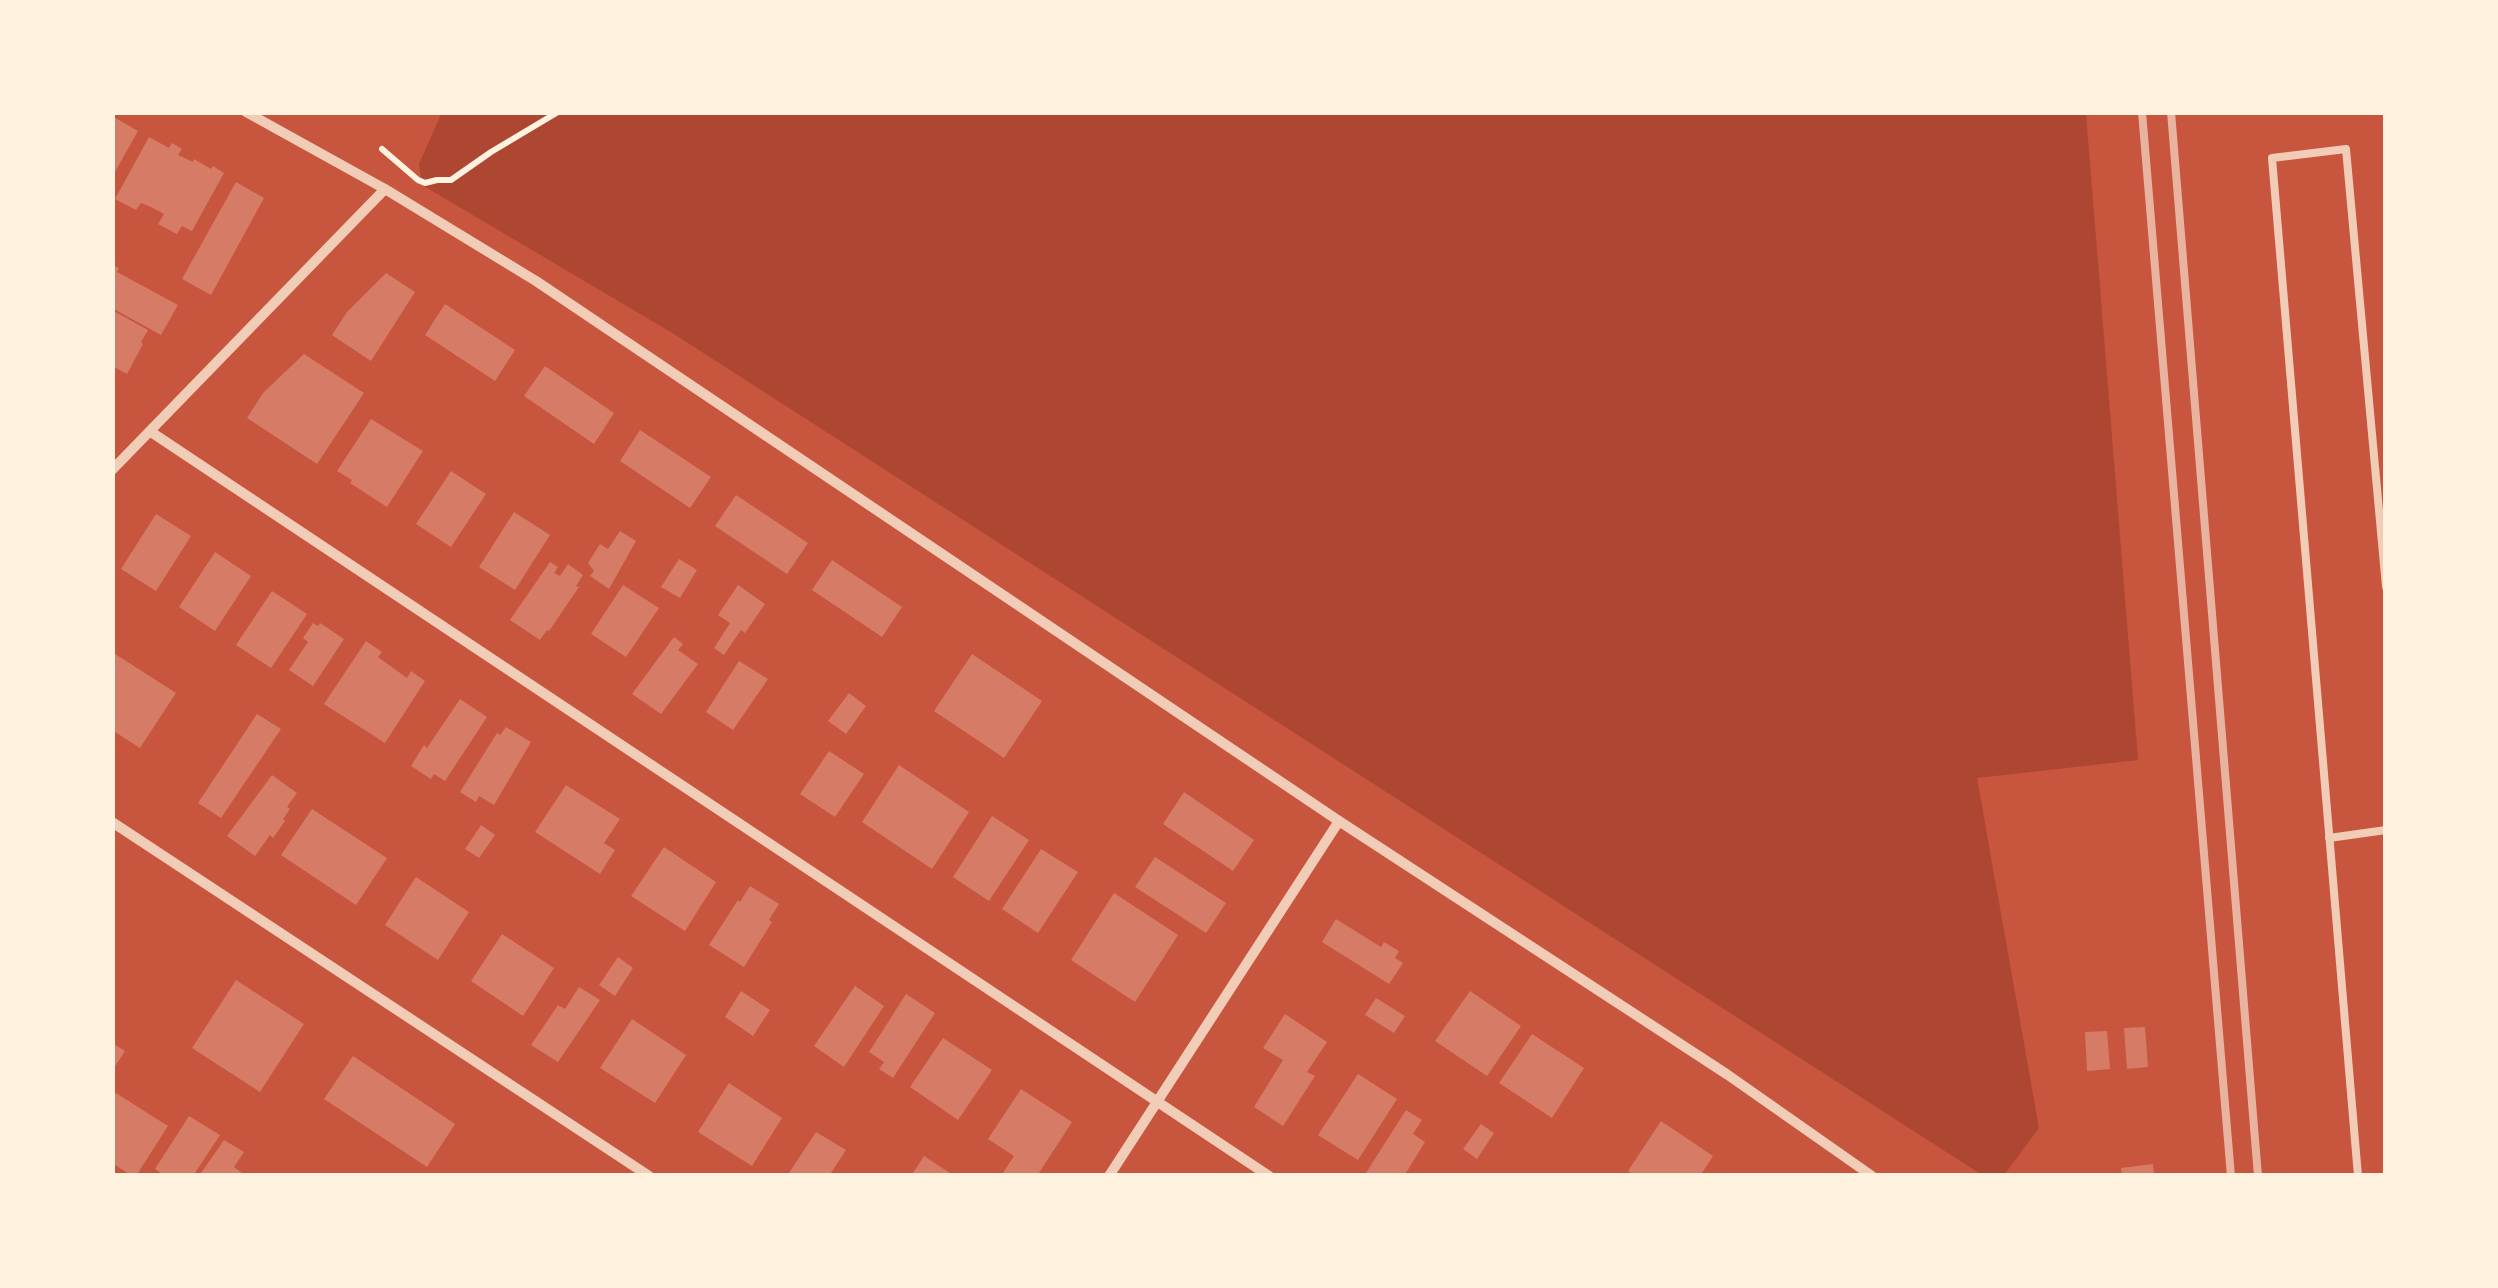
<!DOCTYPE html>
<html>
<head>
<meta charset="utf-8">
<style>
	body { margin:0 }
	#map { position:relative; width:2498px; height:1288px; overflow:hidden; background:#c8553d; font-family:"Noto Serif",serif }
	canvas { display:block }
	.frame { position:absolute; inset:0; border:115px solid #fff3e0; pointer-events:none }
</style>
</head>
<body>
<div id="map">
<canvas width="2498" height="1288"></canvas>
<div class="frame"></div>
</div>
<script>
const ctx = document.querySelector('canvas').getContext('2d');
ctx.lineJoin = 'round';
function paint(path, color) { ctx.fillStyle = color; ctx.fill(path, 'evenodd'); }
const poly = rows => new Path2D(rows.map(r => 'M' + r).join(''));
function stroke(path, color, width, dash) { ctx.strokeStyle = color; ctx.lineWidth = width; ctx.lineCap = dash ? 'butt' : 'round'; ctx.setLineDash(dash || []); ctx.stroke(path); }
paint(poly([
	[442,112,2086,113,2138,760,1977,778,2039,1128,2004,1175,1982,1175,674,334,422,185,419,164]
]), '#ae4732');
paint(poly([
	[112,116,138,131,112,177],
	[149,137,169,148,172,143,182,149,178,155,193,162,194,159,211,169,213,166,224,173,192,231,182,226,177,234,158,224,164,214,151,207,141,203,136,210,115,199],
	[236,182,264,198,211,295,182,279],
	[112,265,119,268,117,272,178,305,161,335,112,308],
	[386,273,415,292,371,361,332,335,347,312],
	[445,304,515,350,495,381,425,335],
	[112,310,148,330,141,342,143,344,127,374,112,366],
	[304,354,364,393,317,464,247,418,263,393],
	[545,366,614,413,594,444,524,396],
	[371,419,423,451,387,507,350,483,352,480,337,471],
	[640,430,711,477,690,508,620,461],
	[451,471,486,494,451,547,416,524],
	[736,495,808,543,787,574,715,526],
	[514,512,550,535,515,590,479,567],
	[156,514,191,536,156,591,121,569],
	[620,531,636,541,609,589,590,576,594,571,588,563,600,544,608,549],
	[215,552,251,576,215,631,179,607],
	[679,559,697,570,680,598,661,587],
	[832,560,902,607,882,637,812,590],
	[550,562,558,567,554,573,560,576,568,564,583,575,576,586,579,587,549,631,547,630,540,640,510,620],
	[623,585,659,608,626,657,591,634],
	[738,585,765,604,745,633,741,630,724,655,714,648,730,623,718,615],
	[272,591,307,614,271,668,236,645],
	[313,623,318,626,320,623,344,639,313,686,289,670,308,642,303,638],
	[674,637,683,644,678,650,698,664,661,714,632,694],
	[366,641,382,652,378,657,407,678,411,671,425,681,385,743,324,704],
	[112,652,176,693,140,748,112,730],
	[972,654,1042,701,1004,758,934,711],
	[739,661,768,679,733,730,706,712],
	[849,693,866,706,846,734,828,721],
	[460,699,487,717,445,781,434,774,431,779,411,766,424,745,427,748],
	[257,714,281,729,221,818,198,803],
	[506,727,531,742,494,805,479,796,476,802,460,792,497,733,500,735],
	[829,751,864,774,835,817,800,794],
	[899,765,969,812,932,869,862,822],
	[272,775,297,793,287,807,290,809,283,819,285,821,273,838,270,835,255,856,227,836],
	[566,785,620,819,604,843,615,850,600,874,535,832],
	[1184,792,1254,840,1233,871,1163,824],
	[312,809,387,858,356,905,281,855],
	[992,816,1029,840,989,901,953,877],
	[481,825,495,835,479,858,465,849],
	[664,847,716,882,685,931,631,896],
	[1041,849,1078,872,1038,933,1002,909],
	[1155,857,1226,903,1206,933,1135,887],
	[416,877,469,912,438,960,385,925],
	[750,886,779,904,769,920,772,922,744,967,709,945,738,900,740,902],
	[1114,893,1178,935,1135,1002,1071,960],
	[1336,919,1381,947,1384,942,1399,951,1395,958,1403,963,1389,984,1322,942],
	[502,934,554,968,523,1016,471,981],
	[618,957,633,968,615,996,599,985],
	[236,980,304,1024,260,1092,192,1048],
	[855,986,884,1006,844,1067,814,1046],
	[579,987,600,1000,558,1062,531,1045,558,1005,565,1009],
	[741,991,770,1010,753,1036,725,1017],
	[1470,991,1521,1026,1487,1076,1435,1041],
	[906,994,935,1013,893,1078,879,1069,884,1062,869,1052],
	[1376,998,1405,1016,1394,1033,1365,1015],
	[1285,1014,1327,1042,1307,1072,1315,1076,1283,1126,1254,1107,1283,1060,1263,1048],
	[632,1019,686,1055,655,1103,600,1068],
	[2145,1027,2148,1067,2127,1069,2124,1028],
	[2107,1031,2110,1069,2087,1071,2085,1032],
	[1532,1034,1584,1068,1552,1118,1499,1083],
	[943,1038,992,1070,958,1120,910,1087],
	[112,1043,125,1051,112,1071],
	[353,1056,455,1124,427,1167,324,1099],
	[1358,1074,1397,1099,1358,1160,1318,1135],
	[729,1083,782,1118,752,1166,698,1132],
	[1021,1089,1072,1122,1037,1176,1001,1176,1014,1156,988,1139],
	[116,1093,168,1126,136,1176,132,1176,112,1163,112,1098],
	[1406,1110,1422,1120,1413,1134,1425,1142,1404,1176,1364,1176],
	[189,1116,220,1135,193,1176,165,1176,155,1169],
	[1661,1121,1713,1156,1700,1176,1635,1176,1628,1171],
	[1481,1124,1494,1133,1477,1159,1463,1149],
	[816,1132,846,1150,829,1176,787,1176],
	[224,1140,244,1152,234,1167,246,1176,199,1176],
	[924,1156,950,1173,948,1176,911,1176],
	[2153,1164,2154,1176,2122,1176,2121,1168]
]), '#d67c66');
stroke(poly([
	[382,149,418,180,425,183,437,180,451,180,491,152,558,112]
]), '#fff3e0', 6);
stroke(poly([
	[2329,838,2386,830],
	[2358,1176,2272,158,2346,149,2386,587]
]), '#f1ccb7', 8);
stroke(poly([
	[246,112,385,189,536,281,1339,821,1728,1075,1872,1176],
	[151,432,1269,1176],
	[112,470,385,189],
	[112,822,649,1176],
	[1109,1176,1339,821]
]), '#f1ccb7', 10);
stroke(poly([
	[2142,112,2231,1176],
	[2171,112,2258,1176]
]), '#e9b49f', 8);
</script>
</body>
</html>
